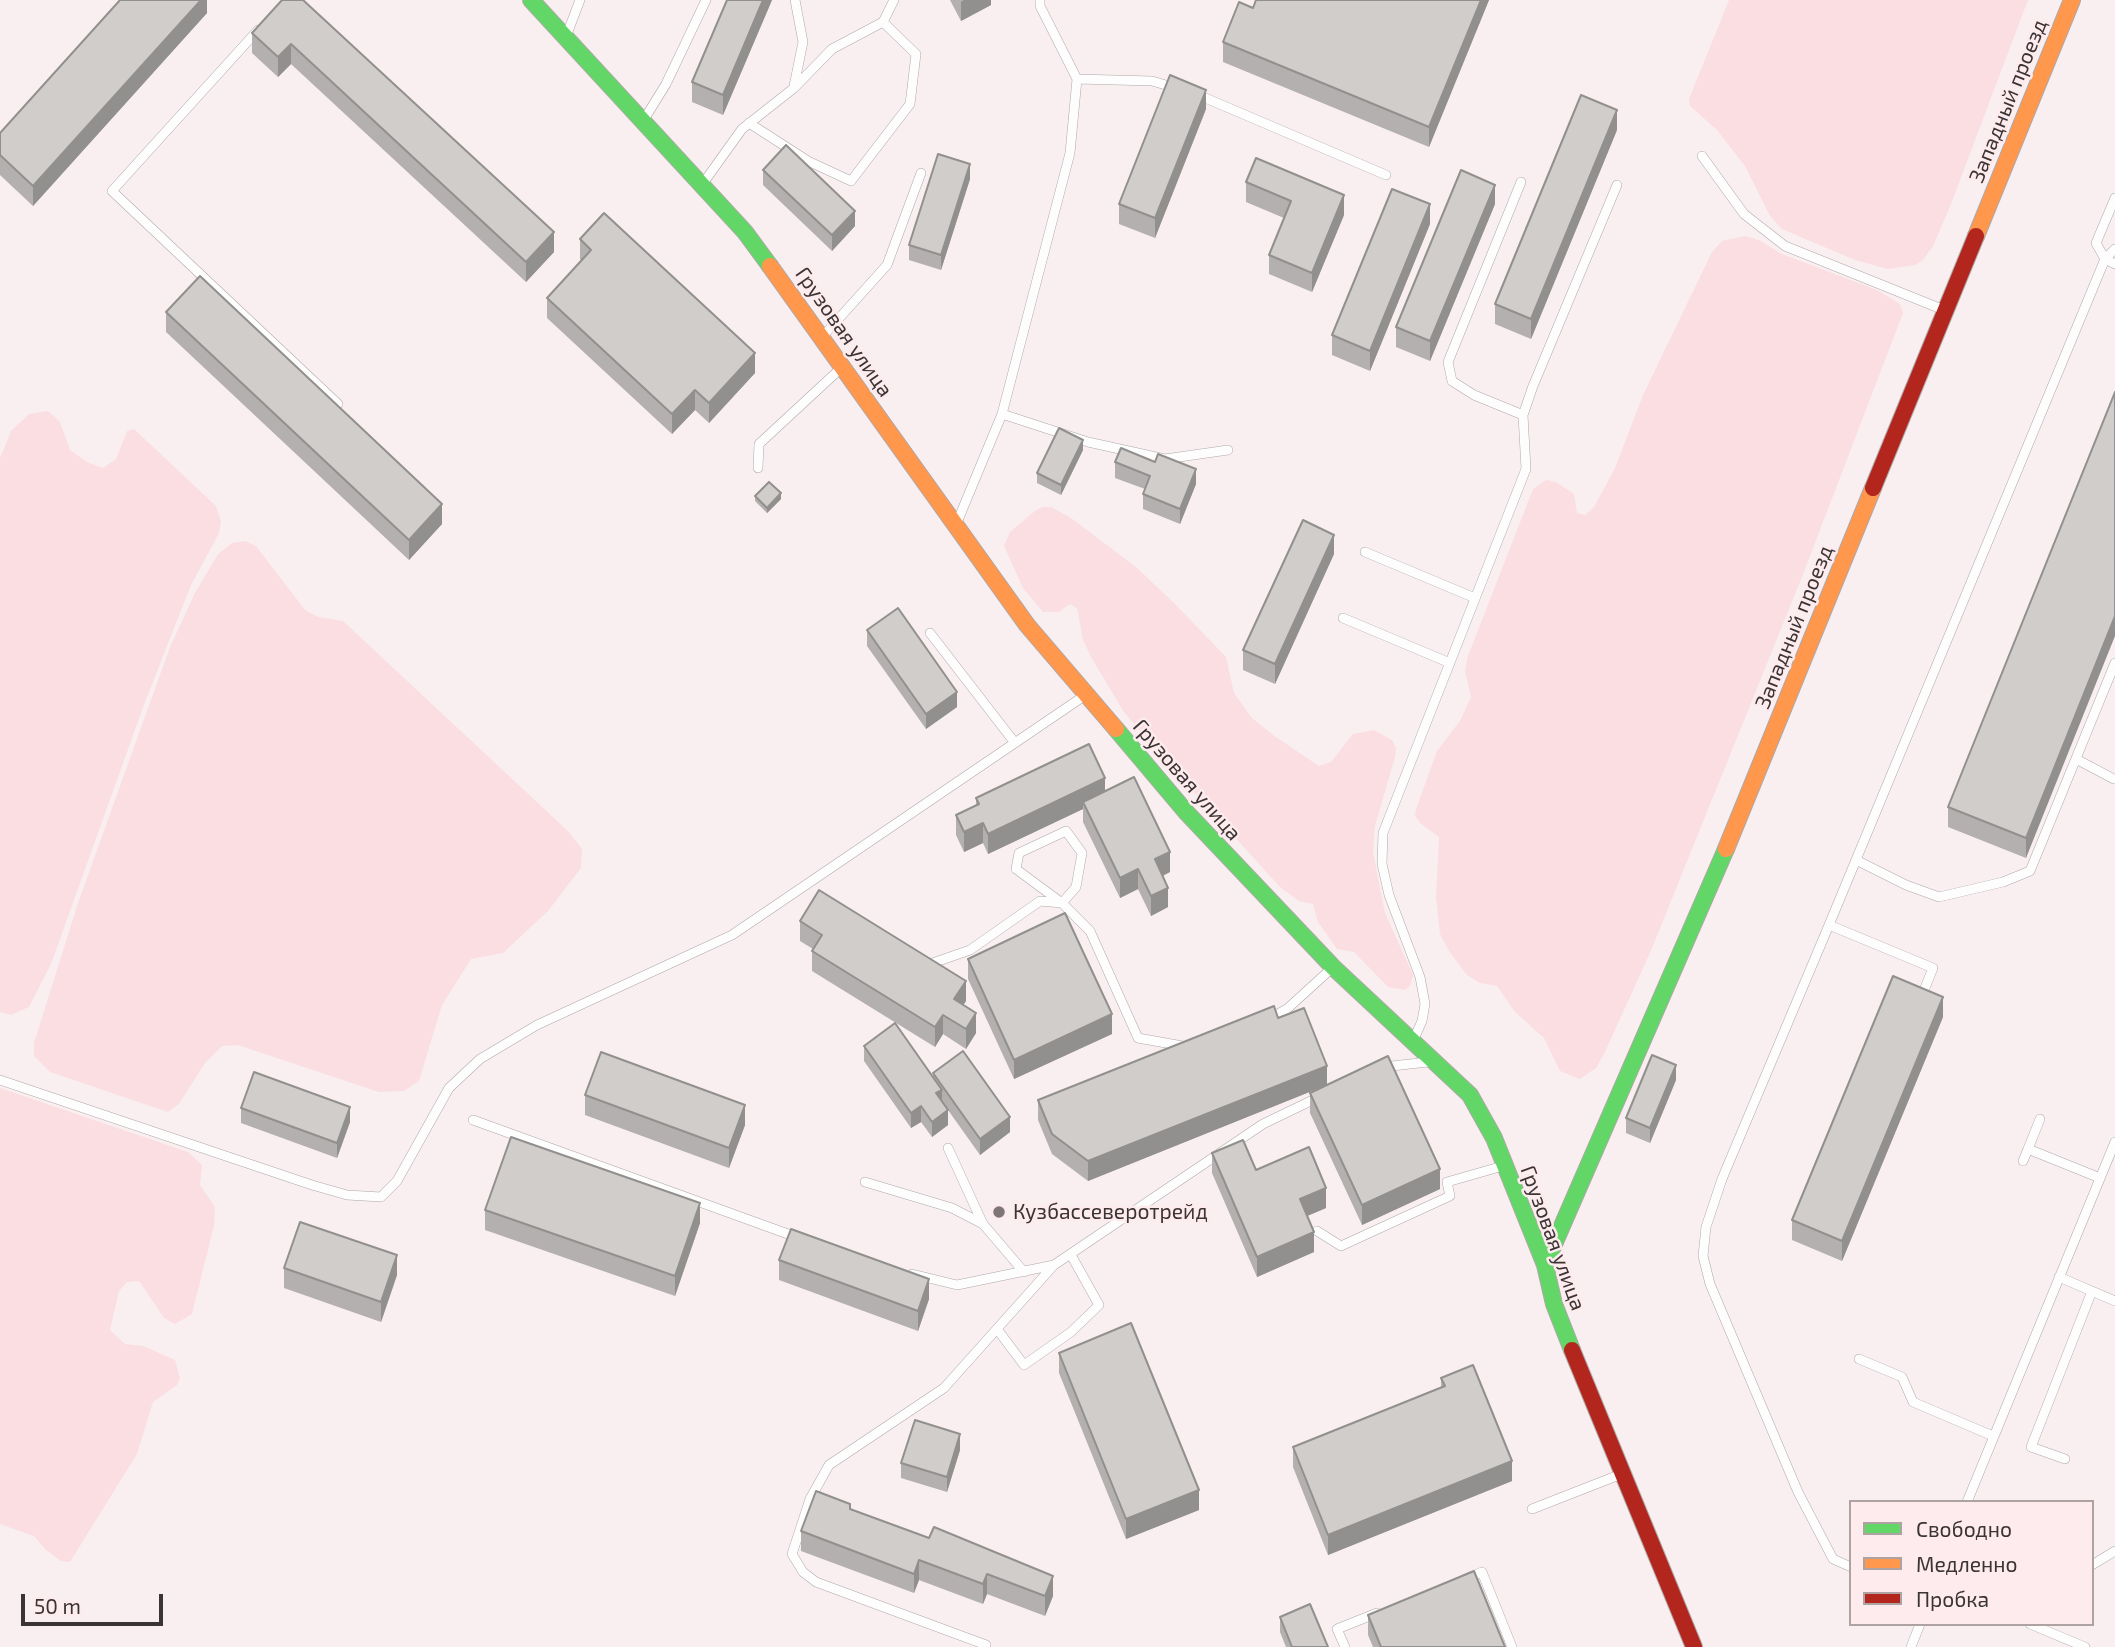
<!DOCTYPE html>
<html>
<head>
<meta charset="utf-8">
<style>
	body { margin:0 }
	#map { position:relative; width:2115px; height:1647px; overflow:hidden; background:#f9eff0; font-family:"Exo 2",sans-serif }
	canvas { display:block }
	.legend { position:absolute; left:1849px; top:1500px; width:245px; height:126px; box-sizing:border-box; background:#fdebed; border:2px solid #afa2a3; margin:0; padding:9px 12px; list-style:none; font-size:21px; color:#3b3435 }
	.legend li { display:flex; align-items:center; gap:14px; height:35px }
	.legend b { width:35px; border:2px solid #afa2a3 }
	.scale { position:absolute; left:21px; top:1594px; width:142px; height:32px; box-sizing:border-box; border:4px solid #3b3435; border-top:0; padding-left:9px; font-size:21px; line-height:24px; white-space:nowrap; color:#3b3435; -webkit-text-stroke:5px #fdebed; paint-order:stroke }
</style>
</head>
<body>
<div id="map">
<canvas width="2115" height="1647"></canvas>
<ul class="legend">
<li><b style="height:9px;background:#63d668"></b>Свободно</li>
<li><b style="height:9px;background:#ff974d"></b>Медленно</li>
<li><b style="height:9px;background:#b3261e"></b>Пробка</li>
</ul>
<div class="scale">50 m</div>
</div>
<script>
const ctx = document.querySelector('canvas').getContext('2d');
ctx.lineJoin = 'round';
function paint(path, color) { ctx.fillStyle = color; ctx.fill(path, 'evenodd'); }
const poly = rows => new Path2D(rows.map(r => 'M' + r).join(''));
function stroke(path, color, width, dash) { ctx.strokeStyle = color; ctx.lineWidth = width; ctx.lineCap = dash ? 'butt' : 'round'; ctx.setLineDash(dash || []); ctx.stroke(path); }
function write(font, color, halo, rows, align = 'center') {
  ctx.font = font + ' "Exo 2",sans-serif'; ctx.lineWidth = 5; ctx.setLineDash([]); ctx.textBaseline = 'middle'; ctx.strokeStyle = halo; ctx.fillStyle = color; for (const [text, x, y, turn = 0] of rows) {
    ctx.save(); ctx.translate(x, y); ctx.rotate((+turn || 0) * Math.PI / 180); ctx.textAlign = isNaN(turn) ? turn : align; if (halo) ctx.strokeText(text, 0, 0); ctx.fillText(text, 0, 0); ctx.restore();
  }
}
paint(poly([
	[1729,0,2028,0,1951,204,1933,246,1923,260,1915,265,1888,269,1855,260,1782,229,1770,216,1745,166,1717,130,1690,106,1689,99],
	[1745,236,1759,240,1782,254,1877,290,1900,304,1903,313,1802,577,1650,953,1604,1054,1596,1068,1580,1079,1560,1071,1544,1038,1515,1012,1497,986,1480,983,1467,975,1449,951,1440,934,1436,897,1439,837,1420,823,1415,816,1416,809,1437,751,1460,721,1471,697,1465,671,1468,656,1533,489,1546,480,1556,482,1574,494,1577,513,1585,515,1594,507,1615,468,1643,395,1712,252,1722,241],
	[48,411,60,422,70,450,87,462,103,468,116,459,127,431,134,429,216,506,221,521,219,533,191,585,145,702,51,964,29,1007,11,1015,0,1012,0,458,11,431,29,414],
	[1043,507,1051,507,1071,518,1136,567,1175,604,1226,657,1234,693,1252,718,1273,735,1319,766,1331,762,1353,734,1374,730,1392,740,1396,748,1395,757,1375,826,1373,852,1385,913,1413,975,1410,986,1405,990,1388,987,1354,952,1337,949,1318,922,1313,904,1299,901,1280,887,1161,756,1124,712,1091,657,1083,640,1077,608,1070,604,1059,612,1043,612,1023,588,1004,546,1010,532,1036,510],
	[245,541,256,546,305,610,318,617,343,621,569,832,582,849,581,868,548,911,503,953,471,959,442,1005,419,1081,404,1091,379,1092,238,1045,222,1046,205,1063,179,1104,168,1112,50,1072,34,1056,34,1043,78,903,170,647,195,593,218,554,232,543],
	[0,1088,188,1152,202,1165,200,1185,215,1207,214,1226,192,1314,175,1324,164,1318,139,1281,127,1282,119,1291,110,1330,125,1344,143,1346,175,1360,180,1378,177,1385,153,1402,137,1454,70,1562,61,1561,46,1550,34,1536,0,1524]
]), '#fadee2');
const lane = poly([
	[258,30,112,191,338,404],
	[567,34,580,0],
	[1077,79,1152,81,1176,88],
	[794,86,803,42,795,0],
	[1196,94,1386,175],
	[645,118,666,84,706,0],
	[749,123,808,161,851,181,910,104,916,54,883,22],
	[1702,156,1744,214,1785,246,1944,310],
	[704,182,742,129,794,88,832,49,883,22,894,0],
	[1521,182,1448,362,1452,381,1474,395,1523,415],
	[2115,198,2096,243,2105,259,2115,264],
	[824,335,887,265,921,173],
	[1002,414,1088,442,1165,459,1228,450],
	[758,468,759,444,840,369],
	[958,520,1002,414,1070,153,1077,79,1040,6,1040,0],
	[1365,552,1475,598],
	[1343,618,1450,663],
	[930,633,1015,743],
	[2076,759,2114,779],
	[1066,831,1082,853,1076,887,1062,903,1016,869,1019,853,1066,831],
	[1856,860,1906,885,1939,897,2003,882,2030,871,2115,663],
	[1829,925,1722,1179,1706,1227,1703,1256,1710,1284,1798,1492,1833,1559,1851,1567],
	[927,965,970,950,1040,901,1062,903,1090,931,1138,1038,1188,1047],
	[1921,998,1933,968,1829,925,2105,259,2115,249],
	[1267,1020,1287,1009,1332,968],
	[1414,1039,1422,1021,1425,1004,1420,977,1389,895,1382,864,1383,833,1526,469,1523,415,1533,386,1617,185],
	[1383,1067,1428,1062],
	[0,1080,312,1185,347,1195,381,1197,397,1181,449,1088,480,1059,537,1025,732,935,1084,696],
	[473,1120,799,1238],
	[948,1148,983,1224],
	[2028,1149,2040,1119],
	[2023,1161,2028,1149,2100,1178],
	[865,1182,952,1208,983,1224,1024,1272],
	[1317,1231,1341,1246,1450,1196,1447,1182,1503,1166],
	[912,1274,957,1285,1054,1265],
	[2059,1277,2115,1301],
	[997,1329,1024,1365,1071,1332,1099,1305,1071,1255],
	[1859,1359,1902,1377,1913,1402,1993,1436],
	[2065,1459,2031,1447,2092,1291],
	[1967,1502,2115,1142],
	[1532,1509,1619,1475],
	[2092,1565,2115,1551],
	[1465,1579,1482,1572,1512,1647],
	[2030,1624,2085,1647],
	[986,1645,816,1582,803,1572,792,1554,810,1499,829,1465,944,1388,1054,1265,1263,1124,1319,1097],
	[1345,1647,1337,1629,1377,1613],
	[1911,1647,1920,1624]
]);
const fast = poly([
	[531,0,745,232,770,266],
	[1116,729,1186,812,1333,967,1470,1095,1494,1138,1545,1265],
	[1572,1350,1554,1304,1545,1265,1726,849]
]);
const slow = poly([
	[1976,236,2072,0],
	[770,266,1027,625,1116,729],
	[1726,849,1873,488]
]);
const jam = poly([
	[1873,488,1976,236],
	[1572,1350,1694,1647]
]);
stroke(lane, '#afa8a8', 10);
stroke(fast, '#afa8a8', 18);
stroke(slow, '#afa8a8', 18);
stroke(jam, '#afa8a8', 18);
stroke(lane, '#fefdfd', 9);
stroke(fast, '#63d668', 16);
stroke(slow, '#ff974d', 16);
stroke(jam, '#b3261e', 16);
paint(poly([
	[207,0,207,13,33,206,0,175,0,133],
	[282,0,554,252,526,282,291,64,278,77,252,53,252,33],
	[727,0,772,0,723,115,692,102,692,82],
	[950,0,991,0,991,5,961,21],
	[1489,0,1429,147,1223,62,1223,42,1253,8],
	[1206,109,1155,238,1119,224,1119,204],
	[1617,130,1531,339,1495,324,1495,304],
	[763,170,855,226,832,251,763,185],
	[970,179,941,270,909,260,909,245],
	[1246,182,1344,215,1312,292,1269,274,1269,255,1284,218,1246,202],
	[1495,204,1430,361,1396,347,1396,327],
	[1430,224,1370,371,1332,355,1332,335],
	[580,239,755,373,709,423,695,410,672,434,547,318,547,298,582,261,580,259],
	[166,312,442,524,409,560,166,332],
	[2115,392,2026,858,1948,827,1948,807],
	[1083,450,1061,495,1037,483,1037,473],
	[1115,462,1155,462,1196,484,1180,524,1143,509,1143,494,1145,489,1115,478],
	[755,496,781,499,767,513,755,501],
	[1334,554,1275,684,1243,670,1243,650],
	[867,630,957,707,926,729,867,646],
	[1105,791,1170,872,1163,876,1168,907,1151,916,1138,889,1120,898,1083,822,1083,809,988,854,983,843,964,852,956,835,956,815,976,805,976,798],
	[800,921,966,1001,963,1005,976,1033,966,1049,943,1034,935,1047,812,971,812,951,813,949,800,941],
	[968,959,1112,1034,1014,1079,968,979],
	[1943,1017,1842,1261,1792,1240,1792,1220],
	[1278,1018,1327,1085,1440,1189,1362,1225,1310,1113,1310,1093,1319,1088,1088,1181,1052,1154,1038,1120,1038,1100],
	[864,1046,933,1076,933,1073,1010,1132,980,1155,948,1110,948,1125,932,1137,921,1122,911,1128,864,1061],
	[1676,1080,1650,1143,1626,1133,1626,1118],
	[585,1095,745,1125,729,1168,585,1115],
	[241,1108,350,1122,337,1158,241,1123],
	[1212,1153,1256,1170,1326,1208,1307,1216,1314,1252,1257,1277,1212,1173],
	[485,1210,700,1223,675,1296,485,1230],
	[779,1260,929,1299,918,1331,779,1280],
	[284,1268,397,1275,381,1322,284,1288],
	[1059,1353,1199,1510,1126,1539,1059,1373],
	[1441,1378,1512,1481,1328,1555,1293,1467,1293,1447,1441,1387],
	[960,1450,947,1492,901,1478,901,1463],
	[850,1509,1053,1596,1045,1616,987,1594,983,1604,919,1580,914,1593,801,1551,801,1531],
	[1368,1615,1505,1647,1373,1647,1368,1635],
	[1280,1617,1328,1647,1286,1647,1280,1632]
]), '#b3b0af');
paint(poly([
	[200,0,207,0,207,13,33,206,33,186],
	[763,0,772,0,723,115,723,95],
	[964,0,991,0,991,5,961,21,961,2],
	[1481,0,1489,0,1429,147,1429,127],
	[291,44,291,64,278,77,278,57],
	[1206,90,1206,109,1155,238,1155,218],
	[1617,110,1617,130,1531,339,1531,319],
	[970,164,970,179,941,270,941,255],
	[1495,185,1495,204,1430,361,1430,341],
	[1344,195,1344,215,1312,292,1312,273],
	[1430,204,1430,224,1370,371,1370,351],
	[855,211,855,226,832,251,832,235],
	[554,232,554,252,526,282,526,262],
	[755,353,755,373,709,423,709,403],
	[695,390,695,410,672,434,672,414],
	[1083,440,1083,450,1061,495,1061,485],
	[1196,469,1196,484,1180,524,1180,509],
	[781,493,781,499,767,513,767,508],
	[442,504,442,524,409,560,409,540],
	[1334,535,1334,554,1275,684,1275,664],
	[2115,616,2115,636,2026,858,2026,838],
	[957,692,957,707,926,729,926,714],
	[1105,778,1105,798,1083,802,1083,809,988,854,988,834],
	[983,823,983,843,964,852,964,832],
	[1170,852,1170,872,1155,879,1155,859],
	[1138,869,1138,889,1120,898,1120,878],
	[1168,888,1168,907,1151,916,1151,896],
	[966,981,966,1001,954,1019,954,999],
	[1943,997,1943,1017,1842,1261,1842,1241],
	[976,1013,976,1033,966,1049,966,1029],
	[1112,1014,1112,1034,1014,1079,1014,1060],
	[943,1015,943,1034,935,1047,935,1027],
	[1676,1065,1676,1080,1650,1143,1650,1128],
	[1327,1066,1327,1085,1088,1181,1088,1161],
	[942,1090,942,1105,936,1093],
	[745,1105,745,1125,729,1168,729,1148],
	[921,1106,921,1122,911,1128,911,1113],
	[350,1107,350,1122,337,1158,337,1143],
	[948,1110,948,1125,932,1137,932,1122],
	[1010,1117,1010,1132,980,1155,980,1139],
	[1440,1169,1440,1189,1362,1225,1362,1205],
	[1326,1188,1326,1208,1300,1219,1300,1199],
	[700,1203,700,1223,675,1296,675,1276],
	[1314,1232,1314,1252,1257,1277,1257,1257],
	[397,1255,397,1275,381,1322,381,1302],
	[929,1279,929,1299,918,1331,918,1311],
	[960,1434,960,1450,947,1492,947,1477],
	[1512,1461,1512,1481,1328,1555,1328,1535],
	[1199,1490,1199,1510,1126,1539,1126,1519],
	[919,1560,919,1580,914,1593,914,1574],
	[987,1574,987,1594,983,1604,983,1584],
	[1053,1576,1053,1596,1045,1616,1045,1596]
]), '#92908e');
const building = poly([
	[120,0,201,0,33,186,0,155,0,133,120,0],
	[282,0,303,0,554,232,526,262,291,44,278,57,252,33,282,0],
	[727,0,763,0,723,95,692,82,727,0],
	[1256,0,1481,0,1429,127,1223,42,1239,2,1253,8,1256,0],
	[1170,75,1206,90,1155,218,1119,204,1170,75],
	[1581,95,1617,110,1531,319,1495,304,1581,95],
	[786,145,855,211,832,235,763,170,786,145],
	[938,154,970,164,941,255,909,245,938,154],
	[1256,158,1344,195,1312,273,1269,255,1291,201,1246,182,1256,158],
	[1461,170,1495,185,1430,341,1396,327,1461,170],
	[1392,189,1430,204,1370,351,1332,335,1392,189],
	[604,213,755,353,709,403,695,390,672,414,547,298,591,250,580,239,604,213],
	[200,276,442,504,409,540,166,312,200,276],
	[2115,392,2115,616,2026,838,1948,807,2115,392],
	[1059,428,1083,440,1061,485,1037,473,1059,428],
	[1121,448,1155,462,1158,454,1196,469,1180,509,1143,494,1150,476,1115,462,1121,448],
	[769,482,781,493,767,508,755,496,769,482],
	[1303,520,1334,535,1275,664,1243,650,1303,520],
	[898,608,957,692,926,714,867,630,898,608],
	[1089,744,1105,778,988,834,983,823,964,832,956,815,979,804,976,798,1089,744],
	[1134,777,1170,852,1155,859,1168,888,1151,896,1138,869,1120,878,1083,802,1134,777],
	[819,890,966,981,954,999,976,1013,966,1029,943,1015,935,1027,812,951,822,935,800,921,819,890],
	[1065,913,1112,1014,1014,1060,968,959,1065,913],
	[1893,976,1943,997,1842,1241,1792,1220,1893,976],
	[1274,1006,1278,1018,1304,1008,1327,1066,1088,1161,1052,1134,1038,1100,1274,1006],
	[895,1023,942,1090,936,1093,948,1110,932,1122,921,1106,911,1113,864,1046,895,1023],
	[963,1051,1010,1117,980,1139,933,1073,963,1051],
	[601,1052,745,1105,729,1148,585,1095,601,1052],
	[1652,1055,1676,1065,1650,1128,1626,1118,1652,1055],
	[1388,1056,1440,1169,1362,1205,1310,1093,1388,1056],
	[254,1072,350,1107,337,1143,241,1108,254,1072],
	[511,1137,700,1203,675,1276,485,1210,511,1137],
	[1243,1140,1256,1170,1309,1147,1326,1188,1300,1199,1314,1232,1257,1257,1212,1153,1243,1140],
	[300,1222,397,1255,381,1302,284,1268,300,1222],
	[791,1229,929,1279,918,1311,779,1260,791,1229],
	[1131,1323,1199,1490,1126,1519,1059,1353,1131,1323],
	[1473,1365,1512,1461,1328,1535,1293,1447,1445,1386,1441,1378,1473,1365],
	[915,1420,960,1434,947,1477,901,1463,915,1420],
	[816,1491,850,1504,850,1509,929,1538,934,1527,1053,1576,1045,1596,987,1574,983,1584,919,1560,914,1574,801,1531,816,1491],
	[1474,1571,1505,1647,1381,1647,1368,1615,1474,1571],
	[1310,1604,1328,1647,1292,1647,1280,1617,1310,1604]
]);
paint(building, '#d0cdcb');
stroke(building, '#92908e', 2);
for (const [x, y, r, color] of [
	[999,1212,7,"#7e7576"]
]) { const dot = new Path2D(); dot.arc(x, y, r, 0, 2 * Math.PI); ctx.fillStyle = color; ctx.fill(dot); stroke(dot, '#fdebed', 2.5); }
write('21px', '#3b3435', '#fdebed', [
	["Западный проезд",2008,101,-68],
	["Грузовая улица",844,332,55],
	["Западный проезд",1794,627,-68],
	["Грузовая улица",1187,780,49],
	["Грузовая улица",1553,1238,70]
]);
write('21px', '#3b3435', '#fdebed', [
	["Кузбассеверотрейд",1013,1212]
], 'left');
</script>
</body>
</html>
